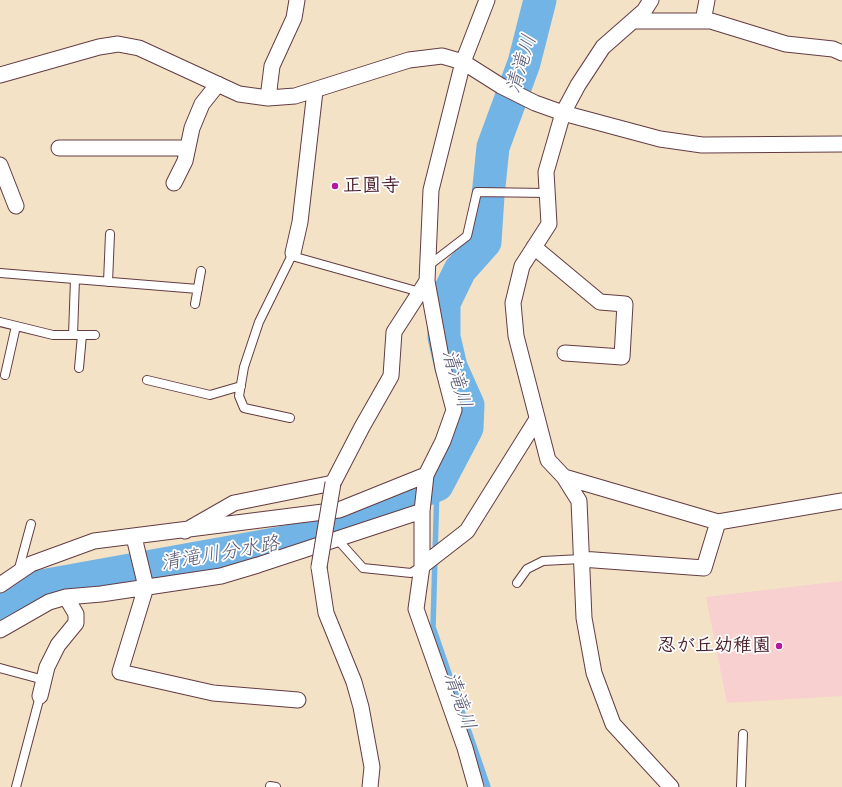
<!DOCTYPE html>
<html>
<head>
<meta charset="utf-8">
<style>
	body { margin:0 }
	canvas { display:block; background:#f3e2c6 }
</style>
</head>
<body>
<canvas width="842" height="787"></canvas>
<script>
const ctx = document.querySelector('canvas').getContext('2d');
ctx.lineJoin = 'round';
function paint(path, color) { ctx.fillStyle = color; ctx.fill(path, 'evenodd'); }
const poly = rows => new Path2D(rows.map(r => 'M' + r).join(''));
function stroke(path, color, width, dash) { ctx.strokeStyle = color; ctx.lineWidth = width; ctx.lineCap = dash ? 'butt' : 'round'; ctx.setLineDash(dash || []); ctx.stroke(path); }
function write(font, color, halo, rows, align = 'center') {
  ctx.font = font + ' Caveat,"Klee One",sans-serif'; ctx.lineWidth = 3.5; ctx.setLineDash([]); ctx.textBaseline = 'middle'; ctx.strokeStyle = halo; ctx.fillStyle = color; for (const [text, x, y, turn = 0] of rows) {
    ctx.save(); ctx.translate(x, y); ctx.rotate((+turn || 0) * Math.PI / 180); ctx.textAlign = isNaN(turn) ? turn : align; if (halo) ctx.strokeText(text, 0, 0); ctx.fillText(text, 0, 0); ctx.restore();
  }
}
paint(poly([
	[842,581,842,696,727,703,706,597]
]), '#f7d0cf');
stroke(poly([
	[437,485,433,627,488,787]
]), '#72b4e6', 5.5);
stroke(poly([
	[0,609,14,599,36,587,308,538,437,485,467,428,468,405,451,367,444,337,444,303,460,270,485,242,488,196,493,147,524,63,540,0]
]), '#72b4e6', 33);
const lane = poly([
	[292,256,420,292],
	[428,266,467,236,477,192,547,193],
	[0,273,198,289],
	[108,282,110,234],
	[195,304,201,271],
	[0,322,53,335,95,335],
	[73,335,75,279],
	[79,368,82,335],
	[5,375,16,326],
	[147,380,210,395,241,386],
	[290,418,244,408,239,396,244,367,259,322,293,253],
	[337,539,363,568,411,573,422,566],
	[18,572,31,524],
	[517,583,527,569,543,561,581,559],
	[0,668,44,680],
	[270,786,276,787],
	[16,787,40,696],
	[741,787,743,734]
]);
const street = poly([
	[651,0,644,11,603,47,578,85,563,113,546,172,549,224,522,266,513,303,516,336,548,460,564,477,579,501,584,618,594,673,613,724,671,787],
	[633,21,711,21,786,44,833,49,842,53],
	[703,21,707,0],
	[0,75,99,47,118,44,139,48,239,94,268,98,295,96,409,60,442,56,463,62,501,86,535,103,563,113,660,139,702,145,842,144],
	[268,98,272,66,294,18,297,0],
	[59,148,187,148],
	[0,165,16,206],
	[174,183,185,161,192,128,202,104,218,84],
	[534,247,600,302,625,304,622,357,565,353],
	[293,253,300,222,315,91],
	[564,477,718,522,842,501],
	[185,531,234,503,333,483,362,427,391,376,394,332,427,281,431,190,463,62,487,0],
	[134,537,146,587,120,672,213,693,298,700],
	[581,559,704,568,718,522],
	[422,566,422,511,426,475,443,441,454,410,443,368,427,281],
	[319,567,326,613,354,682,361,707,372,767,370,787],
	[0,585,31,564,94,541,339,510,426,475],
	[0,630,49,602,66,597,101,594,221,576,258,565,422,511],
	[40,696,47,667,58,645,76,623,76,614,66,597],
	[476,787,465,748,416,609,422,566,467,531,537,419]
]);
stroke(lane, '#633c42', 10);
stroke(street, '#633c42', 17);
stroke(lane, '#fff', 8);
stroke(street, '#fff', 15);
const streetBridge = poly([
	[319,567,333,483]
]);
stroke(streetBridge, '#633c42', 17, []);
stroke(streetBridge, '#fff', 15);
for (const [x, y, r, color] of [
	[335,186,4,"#b5179e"],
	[779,646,4,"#b5179e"]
]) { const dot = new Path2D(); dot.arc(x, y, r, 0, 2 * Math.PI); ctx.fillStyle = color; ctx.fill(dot); stroke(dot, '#fff', 1.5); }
write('bold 19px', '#4a1f2b', '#fff', [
	["正圓寺",343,186],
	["忍が丘幼稚園",771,646,"right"]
], 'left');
write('italic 20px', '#5a5b76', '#fff', [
	["清滝川",522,64,-73],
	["清滝川",456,379,74],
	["清滝川分水路",220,554,-10],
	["清滝川",459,701,71]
]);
</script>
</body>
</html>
